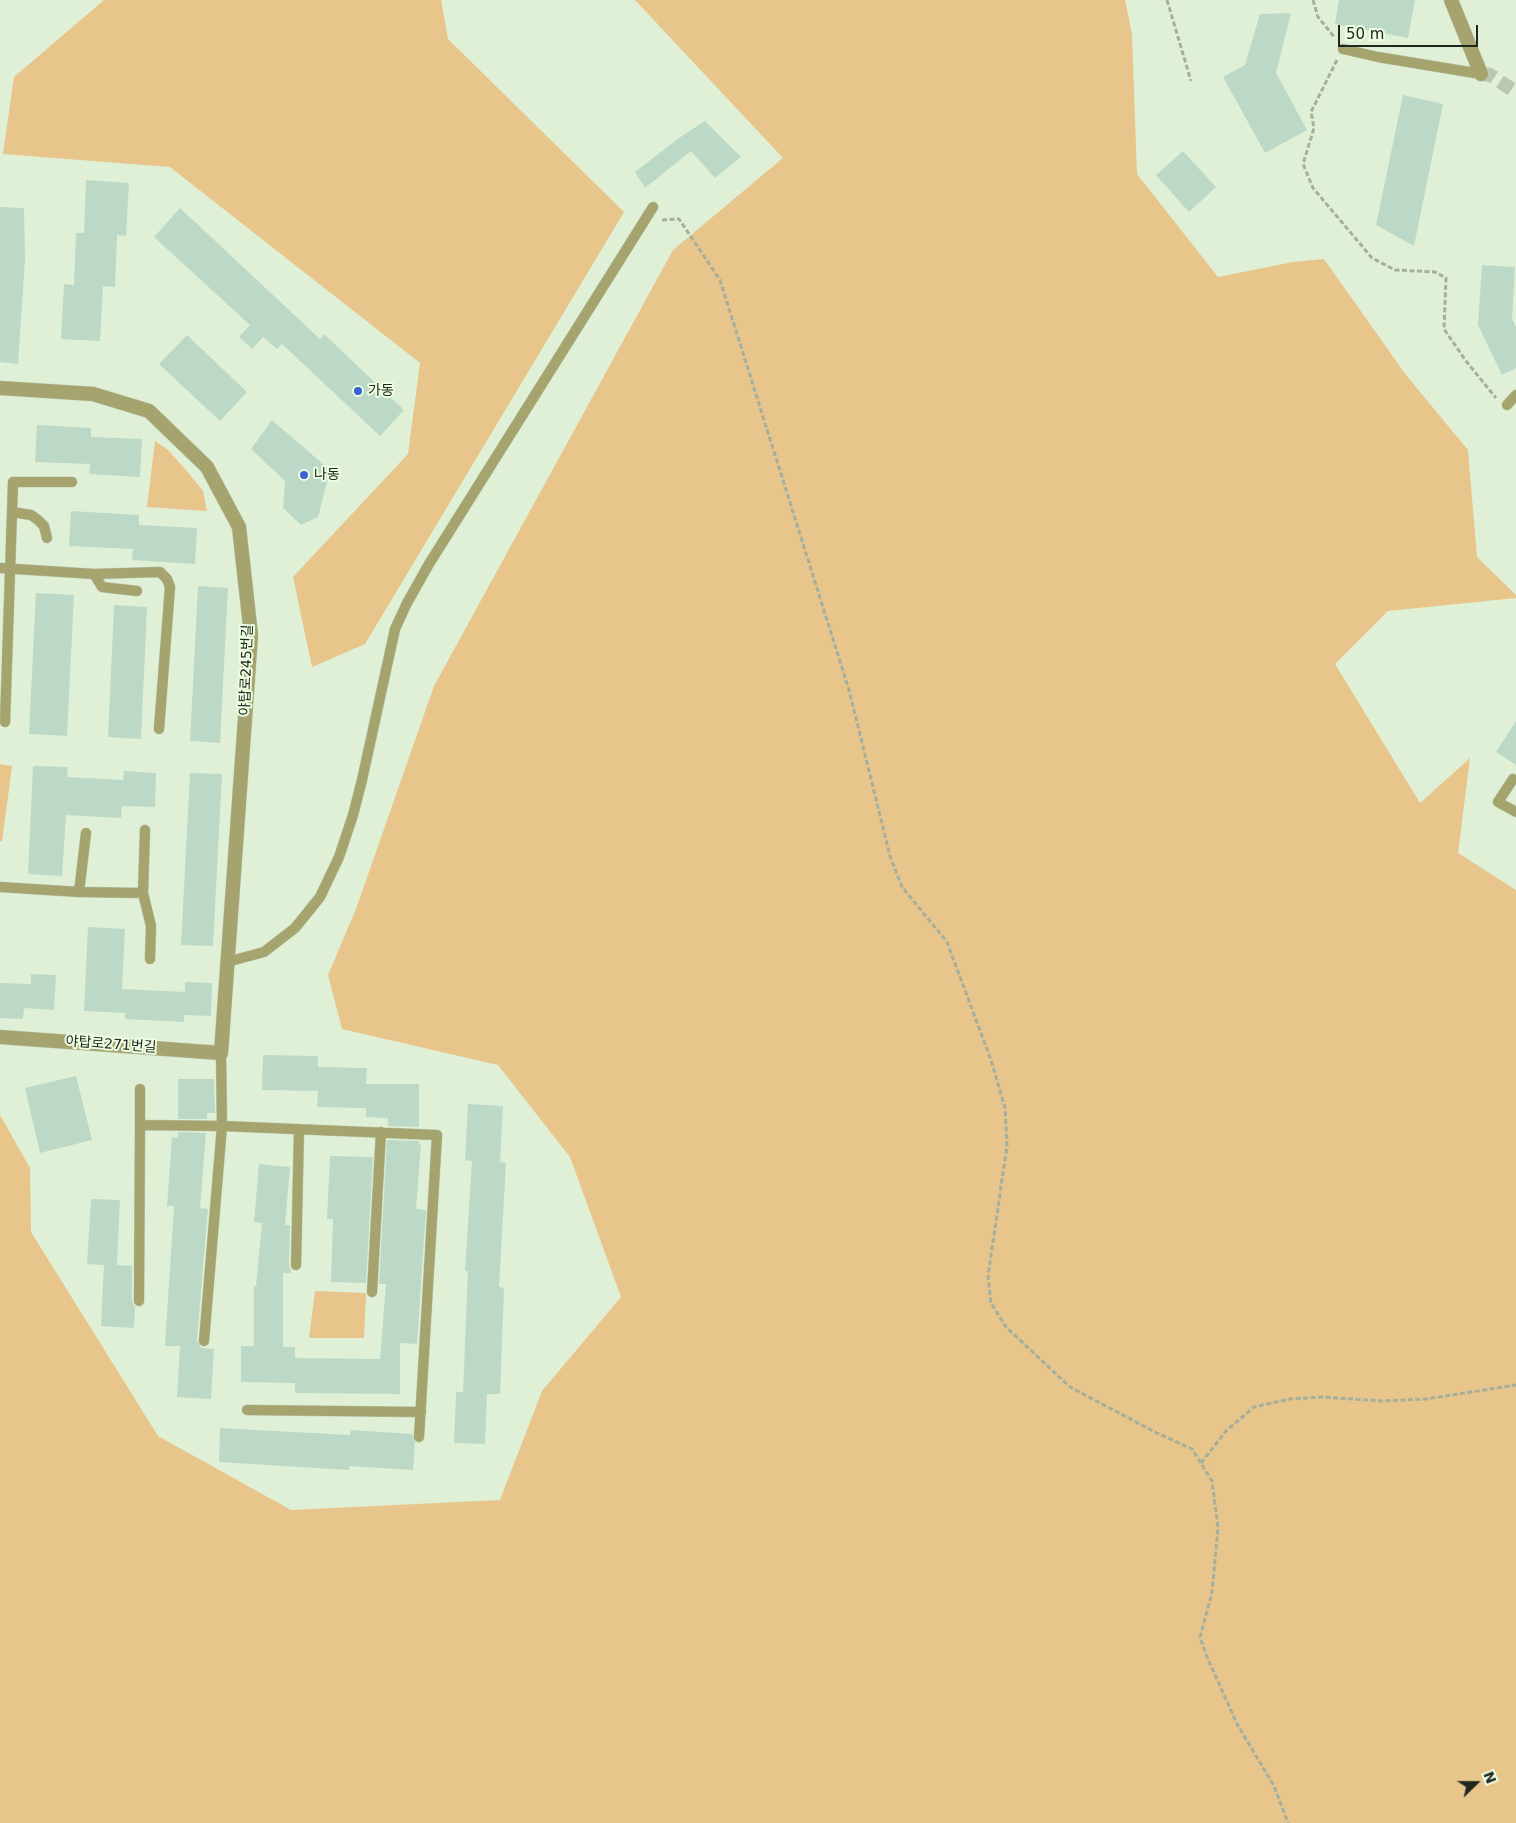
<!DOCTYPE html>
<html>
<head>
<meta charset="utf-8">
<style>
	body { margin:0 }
	#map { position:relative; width:1516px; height:1823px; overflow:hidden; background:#e0f0d6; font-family:"DejaVu Sans",sans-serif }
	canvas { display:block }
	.north { position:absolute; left:1451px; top:1758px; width:50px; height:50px; -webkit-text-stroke:4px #edfee3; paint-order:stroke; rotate:68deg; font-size:14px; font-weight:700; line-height:20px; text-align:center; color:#21271d }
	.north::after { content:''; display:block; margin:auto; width:18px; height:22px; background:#21271d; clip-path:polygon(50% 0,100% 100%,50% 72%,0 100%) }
	.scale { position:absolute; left:1338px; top:25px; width:140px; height:22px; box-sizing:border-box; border:2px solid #21271d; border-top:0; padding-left:6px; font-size:15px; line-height:18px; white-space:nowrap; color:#21271d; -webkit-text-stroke:4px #edfee3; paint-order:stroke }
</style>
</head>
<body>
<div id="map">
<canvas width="1516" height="1823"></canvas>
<div class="north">N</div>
<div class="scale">50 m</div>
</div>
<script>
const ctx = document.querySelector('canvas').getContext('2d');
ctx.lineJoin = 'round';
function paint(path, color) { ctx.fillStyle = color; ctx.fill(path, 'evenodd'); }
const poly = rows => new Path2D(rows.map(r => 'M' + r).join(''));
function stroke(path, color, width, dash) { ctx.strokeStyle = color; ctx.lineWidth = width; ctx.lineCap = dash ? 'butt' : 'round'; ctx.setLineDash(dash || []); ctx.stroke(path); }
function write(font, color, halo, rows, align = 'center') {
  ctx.font = font + ' "DejaVu Sans","Noto Sans KR",sans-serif'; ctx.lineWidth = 4; ctx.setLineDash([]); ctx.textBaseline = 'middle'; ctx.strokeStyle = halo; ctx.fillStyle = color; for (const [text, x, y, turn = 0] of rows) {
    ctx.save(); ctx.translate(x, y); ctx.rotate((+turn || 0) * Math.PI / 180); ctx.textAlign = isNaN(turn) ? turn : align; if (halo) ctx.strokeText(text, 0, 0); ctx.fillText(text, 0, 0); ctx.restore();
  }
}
paint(poly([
	[104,0,441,0,448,39,624,212,365,644,312,667,293,577,408,454,420,363,170,167,3,154,14,77],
	[635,0,1125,0,1132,34,1137,174,1218,277,1293,262,1324,259,1406,375,1468,450,1477,557,1516,595,1516,598,1388,611,1335,664,1420,803,1470,758,1458,853,1516,890,1516,1823,0,1823,0,1115,30,1168,31,1232,158,1436,291,1510,500,1500,542,1391,621,1297,570,1157,498,1065,342,1029,328,975,356,909,434,686,673,250,783,158],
	[155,441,168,450,186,470,203,491,207,511,147,507],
	[0,764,12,766,2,842,0,841],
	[315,1291,366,1293,364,1338,309,1338]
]), '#e7c58b');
paint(poly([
	[1339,0,1415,0,1408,38,1335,24],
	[1291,13,1276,73,1307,130,1265,153,1223,77,1245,65,1260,14],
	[1403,95,1443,104,1414,246,1376,225],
	[705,121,741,157,715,178,691,151,645,188,635,172,679,138],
	[1183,151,1216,187,1189,212,1156,175],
	[86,180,129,183,126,236,117,235,115,287,103,286,100,341,61,339,64,284,74,285,76,233,84,233],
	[0,207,24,208,25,260,18,364,0,362],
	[180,208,320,339,324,334,404,410,380,436,282,344,277,349,263,337,252,349,239,337,250,325,154,237],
	[1482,265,1515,267,1512,319,1516,327,1516,368,1502,375,1478,325],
	[187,335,247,392,220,421,159,364],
	[272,420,330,470,318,517,301,525,283,508,285,481,251,449],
	[37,425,91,428,91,437,142,439,140,477,89,474,90,464,35,462],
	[71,511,139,515,139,525,197,528,195,564,132,560,133,549,69,546],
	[198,586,228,588,220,743,190,741],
	[36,593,74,595,67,736,29,734],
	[114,605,147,607,141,739,108,737],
	[1516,721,1516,765,1496,752],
	[33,766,68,767,67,777,123,780,124,771,156,773,155,807,122,806,121,818,66,815,62,876,28,874],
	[190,773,222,774,213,946,181,945],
	[88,927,125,929,122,989,185,992,185,982,212,983,211,1016,184,1015,184,1022,125,1019,125,1013,84,1011],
	[31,974,56,975,54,1010,24,1008,23,1019,0,1018,0,983,31,984],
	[263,1055,318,1056,318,1067,367,1068,366,1084,419,1084,419,1127,388,1126,388,1118,366,1117,366,1108,317,1107,318,1091,262,1090],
	[76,1076,92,1140,40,1153,25,1088],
	[178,1079,214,1079,215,1113,207,1113,207,1119,178,1119],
	[468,1104,503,1106,500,1162,506,1163,499,1287,504,1288,500,1394,487,1394,485,1444,454,1443,456,1392,463,1392,468,1271,465,1271,472,1161,465,1160],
	[178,1132,206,1133,200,1208,208,1209,197,1340,201,1348,214,1349,211,1399,177,1397,180,1346,165,1346,174,1206,167,1206,172,1137,178,1138],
	[387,1140,419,1141,419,1144,421,1144,416,1209,426,1210,417,1344,400,1343,400,1394,295,1393,295,1383,241,1382,241,1346,254,1346,254,1286,256,1286,262,1223,254,1222,259,1164,290,1167,285,1225,290,1225,289,1265,291,1270,291,1273,283,1273,283,1347,295,1347,295,1358,380,1359,386,1284,379,1284],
	[330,1156,373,1157,366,1283,331,1282,333,1219,327,1219],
	[91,1199,120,1200,117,1265,132,1266,132,1301,135,1307,134,1328,101,1326,104,1265,87,1264],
	[220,1428,350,1435,351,1430,412,1434,415,1442,413,1470,349,1466,349,1470,219,1462]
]), '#bcd9c8');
stroke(poly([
	[1481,74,1490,75,1516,92]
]), '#bac8b1', 14, [14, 7]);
const service = poly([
	[1343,49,1378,57,1481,74],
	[1507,405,1516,395],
	[12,512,31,515,38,520,44,526,47,538],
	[0,568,94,574,160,572,167,579,170,587,159,729],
	[94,574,102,587,137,591],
	[5,722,13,482,72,482],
	[1513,779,1498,802,1516,812],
	[0,887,79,892,143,893,145,830],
	[79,892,86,833],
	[143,893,151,926,150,959],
	[227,962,264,952,295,928,320,897,339,857,353,815,362,780,395,629,407,603,429,564,653,207],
	[140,1089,140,1125],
	[296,1265,299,1129],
	[372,1292,381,1132],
	[139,1301,140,1125,222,1126,221,1053],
	[204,1341,222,1126,437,1135,419,1437],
	[247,1410,421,1412]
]);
const minor = poly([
	[1451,0,1481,74],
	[0,388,93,394,149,411,207,467,239,527,251,635,221,1053,0,1037]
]);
stroke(service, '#beccb5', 11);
stroke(minor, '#beccb5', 15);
stroke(poly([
	[1167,0,1191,81],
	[1313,0,1318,17,1335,38],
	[1337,60,1311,112,1314,128,1303,164,1313,188,1372,258,1395,270,1435,272,1446,278,1444,329,1466,361,1496,398],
	[662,220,679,219,720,280,849,690,890,856,902,887,947,942,991,1060,1005,1108,1007,1146,988,1276,991,1303,1006,1327,1070,1387,1157,1433,1192,1449,1212,1481,1218,1527,1212,1593,1200,1637,1207,1657,1237,1724,1274,1786,1288,1823],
	[1201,1463,1226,1431,1254,1407,1290,1399,1323,1397,1382,1401,1426,1399,1516,1385]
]), '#a4b09c', 3, [5, 2.5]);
stroke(service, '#a5a46f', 10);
stroke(minor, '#a5a46f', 14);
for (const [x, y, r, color] of [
	[358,391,5,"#3862d2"],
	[304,475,5,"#3862d2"]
]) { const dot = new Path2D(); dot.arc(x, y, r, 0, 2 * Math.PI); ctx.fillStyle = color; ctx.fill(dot); stroke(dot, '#edfee3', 2); }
write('14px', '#21271d', '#edfee3', [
	["가동",368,391],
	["나동",314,475]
], 'left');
write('14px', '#21271d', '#edfee3', [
	["야탑로245번길",247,670,-88],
	["야탑로271번길",111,1045,4]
]);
</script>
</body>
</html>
